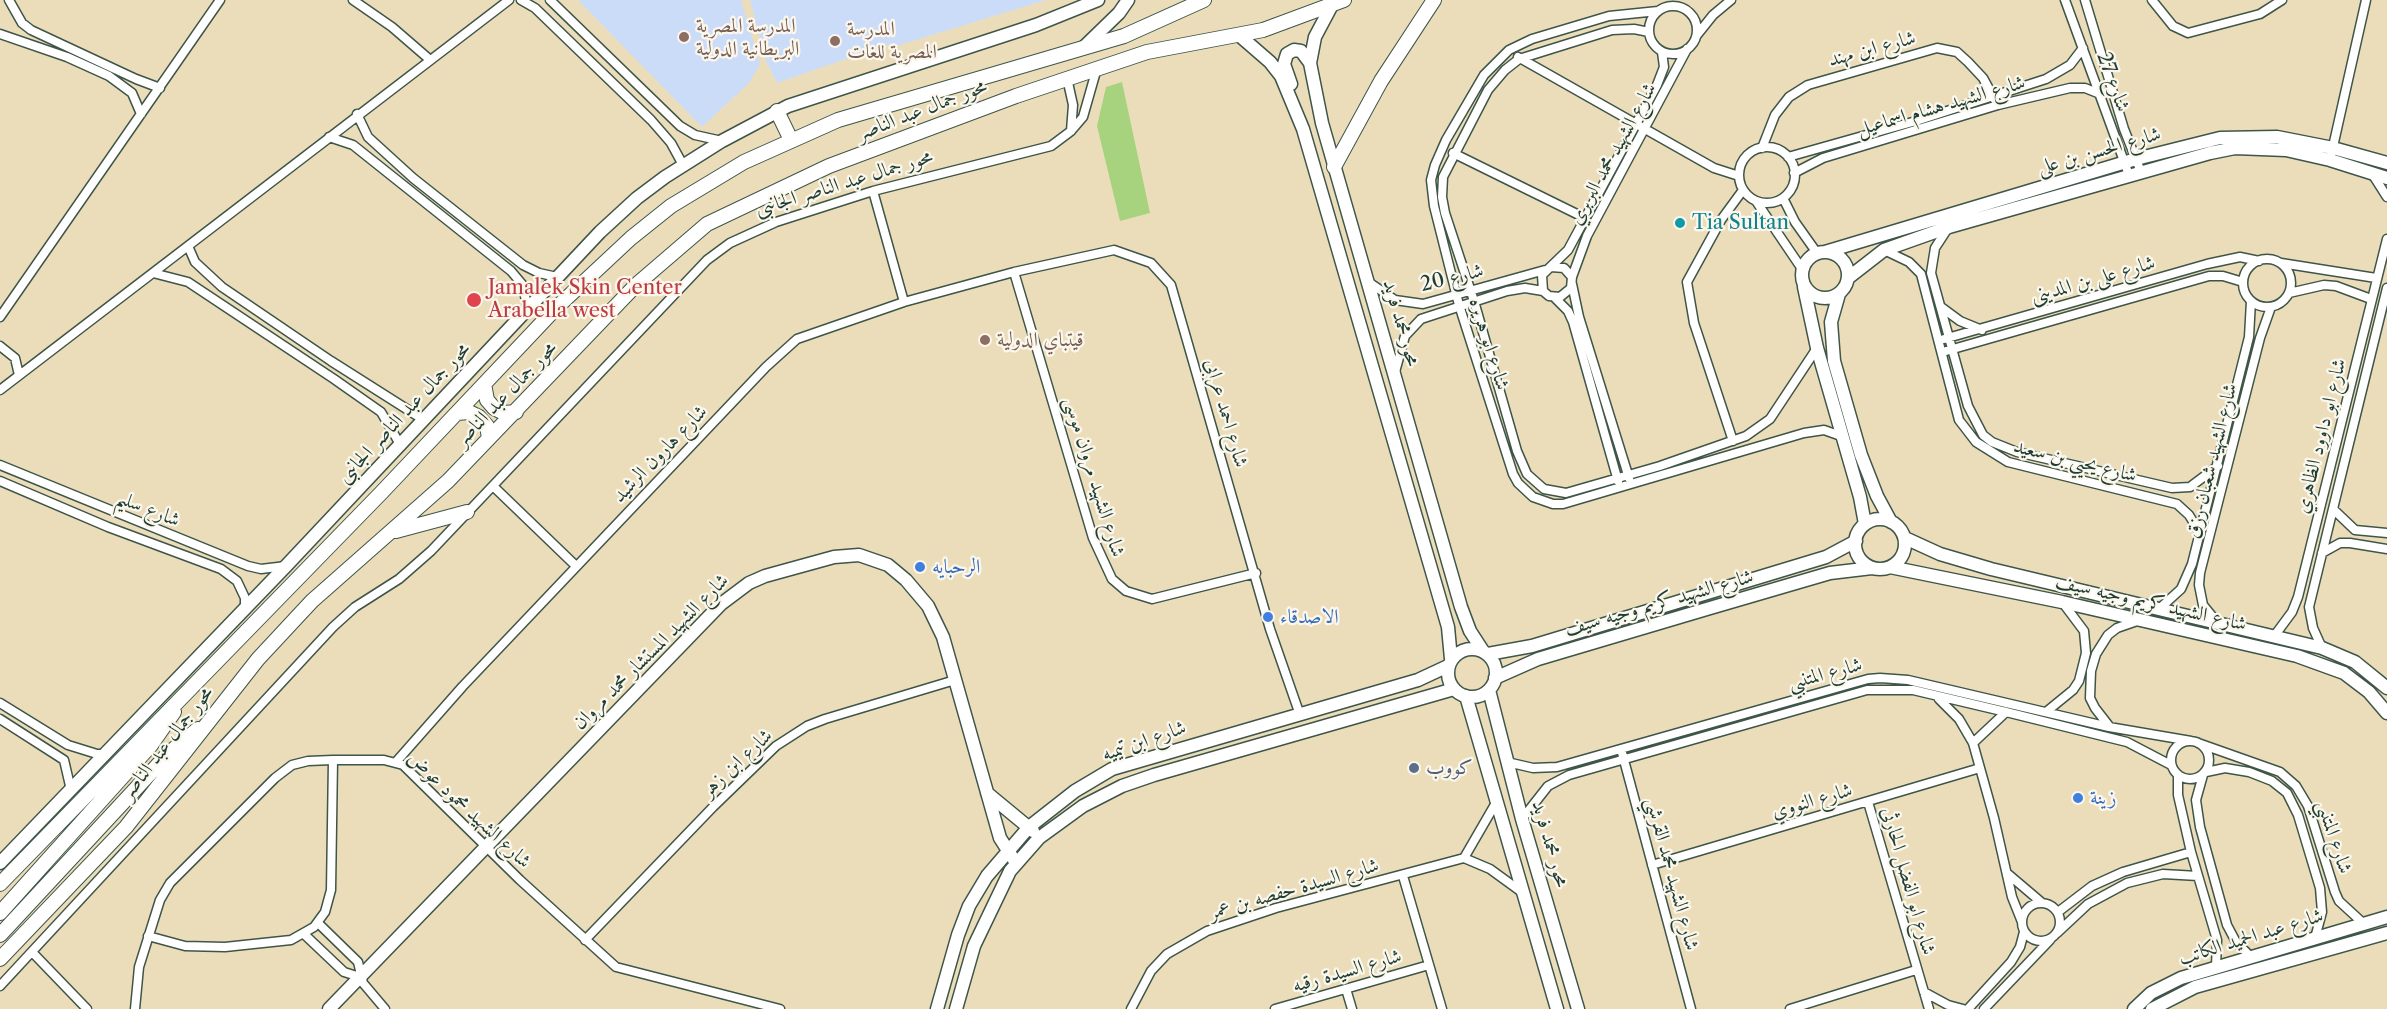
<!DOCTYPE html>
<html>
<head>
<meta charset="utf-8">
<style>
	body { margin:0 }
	canvas { display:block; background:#ebddba }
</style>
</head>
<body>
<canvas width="2387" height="1009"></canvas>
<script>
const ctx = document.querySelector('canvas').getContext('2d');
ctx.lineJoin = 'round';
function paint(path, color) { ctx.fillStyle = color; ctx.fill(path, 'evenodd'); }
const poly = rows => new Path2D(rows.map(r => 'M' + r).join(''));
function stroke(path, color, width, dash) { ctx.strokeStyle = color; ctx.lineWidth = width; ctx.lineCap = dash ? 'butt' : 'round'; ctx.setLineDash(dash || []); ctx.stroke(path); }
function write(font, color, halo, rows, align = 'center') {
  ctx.font = font + ' "Libre Caslon Text",Amiri,serif'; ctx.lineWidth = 4.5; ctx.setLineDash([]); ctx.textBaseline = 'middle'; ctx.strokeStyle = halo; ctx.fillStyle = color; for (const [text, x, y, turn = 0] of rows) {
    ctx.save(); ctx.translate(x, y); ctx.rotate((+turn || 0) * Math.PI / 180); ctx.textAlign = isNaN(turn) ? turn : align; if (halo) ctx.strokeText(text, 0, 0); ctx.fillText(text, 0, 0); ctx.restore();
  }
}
paint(poly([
	[578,0,741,0,760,64,749,83,702,127],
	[750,0,1046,0,890,48,889,44,777,83,766,61]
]), '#cbdcf9');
paint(poly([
	[1122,82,1150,213,1120,221,1097,126,1106,87]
]), '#a7d37f');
const street = poly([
	[9,0,22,23,31,30,136,79,160,88],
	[353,0,392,27,429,59],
	[521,0,535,8,651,120,671,143,683,165],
	[550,0,680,126,695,135,722,141],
	[2065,0,2129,175],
	[2085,0,2124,129,2141,172],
	[2152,0,2173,26,2188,33,2260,14,2282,0],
	'1649 30a24 24 0 1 1 48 0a24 24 0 1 1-48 0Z',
	[1658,11,1609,16,1532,39,1509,50,1484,75,1446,140,1435,165,1431,180,1434,206,1459,305,1513,474,1518,483,1533,497,1553,504,1563,504,1804,433,1824,430,1841,436],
	[1649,32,1634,29,1612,30,1519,59,1505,70,1488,90,1443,177,1442,197,1445,213,1474,301,1517,451,1527,474,1544,489,1566,493,1660,466,1746,436,1770,419,1817,348],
	[0,34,67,57,109,76,132,93,141,114],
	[1697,35,1713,15,1731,0],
	[1518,57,1714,168,1739,176],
	[1067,78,1073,105,1071,131],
	[357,114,368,137,413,178,523,265,539,273,557,277],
	[329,137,353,145,511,271,522,284,528,308],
	'1739 175a28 28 0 1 1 56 0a28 28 0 1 1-56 0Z',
	[1762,148,1775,115,1789,97,1808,85,1937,48,1957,52,1968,62,1983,78,1995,100],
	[1453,153,1583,217],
	[1788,157,1916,121,2046,79,2070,65,2083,48],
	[2330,160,2366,0],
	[1794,173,1823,158,1998,105,2070,88,2085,88,2100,94],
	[2373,175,2387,197],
	[873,191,904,302],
	[1783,198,1795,222,1817,253],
	[1756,201,1802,269],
	[1948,228,1935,248,1931,273,1968,406,1983,435,1992,442,2017,452,2172,488,2190,487,2218,466],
	[188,246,195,262,222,287,331,361,424,420],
	[1884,250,1909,262,1921,274,1959,420,1976,442,2008,462,2177,504,2189,515,2200,533],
	'2243 283a24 24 0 1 1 48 0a24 24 0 1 1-48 0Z',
	[2281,263,2376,278],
	[1551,267,1564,268,1572,277,1571,288,1560,297,1549,296,1543,291,1542,275,1568,250,1657,85,1664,67,1662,52],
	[1014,272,1093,538,1112,579,1126,591,1152,599,1256,573],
	[153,273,188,282,334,379,381,412,401,446],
	[1572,277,1587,236,1687,49],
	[1370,283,1395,300,1423,304,1545,270],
	[1572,284,1579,317,1629,478],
	[2289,293,2324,285,2336,286,2371,299],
	[1555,298,1568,311,1573,322,1618,481],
	[1941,307,1960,321,1982,330],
	[0,317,220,0],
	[1944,339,2207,264,2240,257,2259,261],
	[0,346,15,358,19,375],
	[1946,351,2209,276,2223,276,2243,282],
	[1395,372,1405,336,1421,319,1507,291,1525,288,1543,291],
	[0,390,509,0],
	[1733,441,1694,323,1687,282,1721,220,1743,190],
	[0,465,248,566,261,569,286,566],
	[0,481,108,527,221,569,237,581,245,598,245,608],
	[494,487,576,566],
	[2334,510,2355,530,2387,533],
	[2322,553,2340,543,2350,543,2387,549],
	[2159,609,2181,589,2192,564,2249,337,2251,301],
	[2216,621,2203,605,2199,585,2200,573,2260,338,2271,307],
	[2275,635,2292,612,2298,597,2387,239],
	[2322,648,2313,628,2309,607,2387,288],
	[1939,699,1959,719,1973,743,1994,818,2012,897,2022,922],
	[0,703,68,745,97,754,107,754],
	[2046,712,2073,690,2079,681,2086,653,2084,631,2063,603],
	[0,719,64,760,71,790],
	[2109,726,2095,708,2090,698,2091,671,2096,654,2108,635,2117,628,2140,620],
	'2171 760a19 19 0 1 1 38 0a19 19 0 1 1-38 0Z',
	[1973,743,2006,712],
	[2198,743,2280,772,2296,786,2308,806,2335,892,2339,901,2364,924],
	[1621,749,1691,1009],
	[396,762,463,686,766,367,797,339,904,302,1014,272,1114,250,1151,263,1171,285,1270,629,1300,715],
	[1507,762,1533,768,1557,767,1868,679,1880,678,1908,680,2109,727,2191,741],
	[2206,772,2225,768,2249,772,2272,781,2287,793,2298,815,2320,888,2322,912,2315,938],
	[2203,775,2196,800,2200,827,2227,925,2236,942,2251,957],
	[2178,776,2178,795,2191,852,2217,940,2216,967],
	[1868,802,1929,1009],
	[1522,819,1548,786,1569,775,1867,690,1913,690,2006,712,2127,742,2171,765],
	[1464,858,1490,869,1523,893],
	[1464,858,1497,801],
	[1652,865,1980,768],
	[2008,874,2041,902],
	[1403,876,1442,1009],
	'2022 922a19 19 0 1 1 38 0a19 19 0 1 1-38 0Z',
	[2058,912,2092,886,2123,872,2191,852],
	[318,923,358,962,363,983,385,1009],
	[2057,933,2088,904,2127,883,2163,874,2198,876],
	[305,935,344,972,360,977],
	[148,936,185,946,225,947,291,940,314,927,325,912,331,890,333,760],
	[585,940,713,807,776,746,807,726,825,719,955,680],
	[32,952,87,1009],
	[0,986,333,627,355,607,399,579,431,551,707,260,730,243,776,222,873,191,1051,146,1071,131,1083,117,1097,68],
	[1346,989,1352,1009],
	[1924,992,1948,1005,1963,1009],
	[135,1009,139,967,160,900,170,883,275,778,292,765,308,761,333,760,384,760,403,765,520,880,616,967,780,1009],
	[1131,1009,1151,971,1167,954,1207,931,1276,908,1464,858],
	[1275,1009,1429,965],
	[1790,1009,1916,970],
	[1968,1009,2011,962,2020,947,2024,932],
	[1984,1009,2050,940]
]);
const secondary = poly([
	[1332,5,1315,37,1310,63,1322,123,1461,607,1470,631,1483,651],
	[1240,36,1270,62,1281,76,1303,129,1448,627,1451,659],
	[1084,47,1119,13,1128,0],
	[1291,84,1284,64,1287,54,1294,50,1301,51,1310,63],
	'1802 275a23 23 0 1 1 46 0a23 23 0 1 1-46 0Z',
	[1825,252,2136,159,2220,138,2277,137,2333,148,2387,163],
	[1848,278,1884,250,1949,227,2210,153,2235,148,2286,150,2330,160,2387,178],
	[1804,287,1817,348,1860,497,1865,524],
	[1839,294,1831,322,1834,361,1861,455,1877,496,1891,522],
	'1855 544a25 25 0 1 1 50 0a25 25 0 1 1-50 0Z',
	[1905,538,1940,554,1991,569,2322,648,2355,662,2387,688],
	[1890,567,2062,602,2297,656,2344,673,2369,692,2387,713],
	'1448 673a24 24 0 1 1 48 0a24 24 0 1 1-48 0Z',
	[1488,654,1532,646,1826,557,1856,541],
	[1495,678,1538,659,1710,608,1830,573,1872,568],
	[1489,690,1522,819,1578,1009],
	[1466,696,1557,1009],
	[987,793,1033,831],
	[0,863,286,566,600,232,637,198,665,177,722,141,788,106,1036,25,1098,0],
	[329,1009,721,604,749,583,765,576,834,557,859,555,888,565,906,580,928,606,943,637,1000,838,1016,863],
	[937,1009,958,935,969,906,987,876,1029,827,1075,791,1112,769,1418,680,1448,666],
	[956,1009,974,946,1010,871,1039,838,1083,806,1122,786,1154,775,1454,689],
	[2134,1009,2151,993,2181,978,2387,917],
	[2152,1009,2195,987,2387,933]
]);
const primary = poly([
	[777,111,791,140],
	[1334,167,1381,81,1434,0],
	[484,384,487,400,494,408,504,413,516,412],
	[457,413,469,412,479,417,487,426,489,438],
	[396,531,467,512],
	[0,884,382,492,556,308,631,238,671,206,744,162,838,120,1124,36,1204,0],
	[0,913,151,745,174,712],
	[0,935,168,754,198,729],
	[0,959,126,827,258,659,312,601,448,481,636,285,707,224,829,166,1016,96,1147,52,1263,30,1344,0]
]);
stroke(street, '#3e5548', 11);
stroke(secondary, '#3e5548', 15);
stroke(primary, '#3e5548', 16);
stroke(street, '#fff', 8);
stroke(secondary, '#fff', 12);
stroke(primary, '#fff', 14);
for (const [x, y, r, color] of [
	[684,37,6,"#8d6e63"],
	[835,41,6,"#8d6e63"],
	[1680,223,6,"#0f9aa8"],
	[474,300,8,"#e0444e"],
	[985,340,6,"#8d6e63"],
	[920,567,6,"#3f7fe0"],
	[1268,617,6,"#3f7fe0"],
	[1414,768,6,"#5c6f8a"],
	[2078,798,6,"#3f7fe0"]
]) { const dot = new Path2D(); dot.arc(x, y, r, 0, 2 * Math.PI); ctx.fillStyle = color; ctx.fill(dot); stroke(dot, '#fbf7ec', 2); }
write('20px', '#785e54', '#fbf7ec', [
	["المدرسة المصرية",696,26],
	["البريطانية الدولية",696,49],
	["المدرسة",847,29],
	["المصرية للغات",847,52],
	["قيتباي الدولية",997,340]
], 'left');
write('20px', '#1f3d34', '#fbf7ec', [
	["شارع ابن مهند",1872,49,-15],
	["شارع 27",2113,82,70],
	["شارع الشهيد هشام اسماعيل",1941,106,-16],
	["محور جمال عبد الناصر",922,110,-21],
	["شارع الحسن بن على",2099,151,-16],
	["شارع الشهيد محمد البربري",1613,154,-61],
	["محور جمال عبد الناصر الجانبى",844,183,-17],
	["شارع 20",1452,278,-14],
	["شارع على بن المدينى",2093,280,-16],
	["محور محمد فريد",1401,323,74],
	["شارع ابو هريره",1489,344,73],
	["محور جمال عبد الناصر",506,394,-46],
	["محور جمال عبد الناصر الجانبى",404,413,-47],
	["شارع احمد عرابى",1226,413,74],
	["شارع ابو داوود الظاهري",2321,436,-76],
	["شارع هارون الرشيد",660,454,-46],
	["شارع يحيي بن سعيد",2075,461,14],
	["شارع الشهيد شعبان رزق",2212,461,-76],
	["شارع الشهيد مروان موسى",1094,477,73],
	["شارع سليم",148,509,22],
	["شارع الشهيد كريم وجيه سيف",1659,603,-16],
	["شارع الشهيد كريم وجيه سيف",2151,603,13],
	["شارع الشهيد المستشار محمد مروان",651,652,-45],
	["شارع المتنبي",1825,674,-15],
	["شارع ابن تيميه",1144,741,-19],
	["محور جمال عبد الناصر",167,743,-52],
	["شارع ابن زهر",737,763,-43],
	["شارع النووي",1812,801,-16],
	["شارع الشهيد محمود عوض",469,810,43],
	["شارع المتنبي",2334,837,72],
	["محور محمد فريد",1550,844,74],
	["شارع الشهيد محمد القرشي",1672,874,75],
	["شارع ابو الفضل الحارثى",1908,881,74],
	["شارع السيدة حفصه بن عمر",1294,889,-16],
	["شارع عبد الحميد الكاتب",2251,937,-17],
	["شارع السيدة رقيه",1347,971,-16]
]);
write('20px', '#0d838f', '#fbf7ec', [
	["Tia Sultan",1692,223]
], 'left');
write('20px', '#be3a42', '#fbf7ec', [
	["Jamalek Skin Center",488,288],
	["Arabella west",488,311]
], 'left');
write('20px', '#366cbe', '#fbf7ec', [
	["الرحبايه",932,567],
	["الاصدقاء",1280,617],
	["زينة",2090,798]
], 'left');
write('20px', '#4e5e75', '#fbf7ec', [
	["كووب",1426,768]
], 'left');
</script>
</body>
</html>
